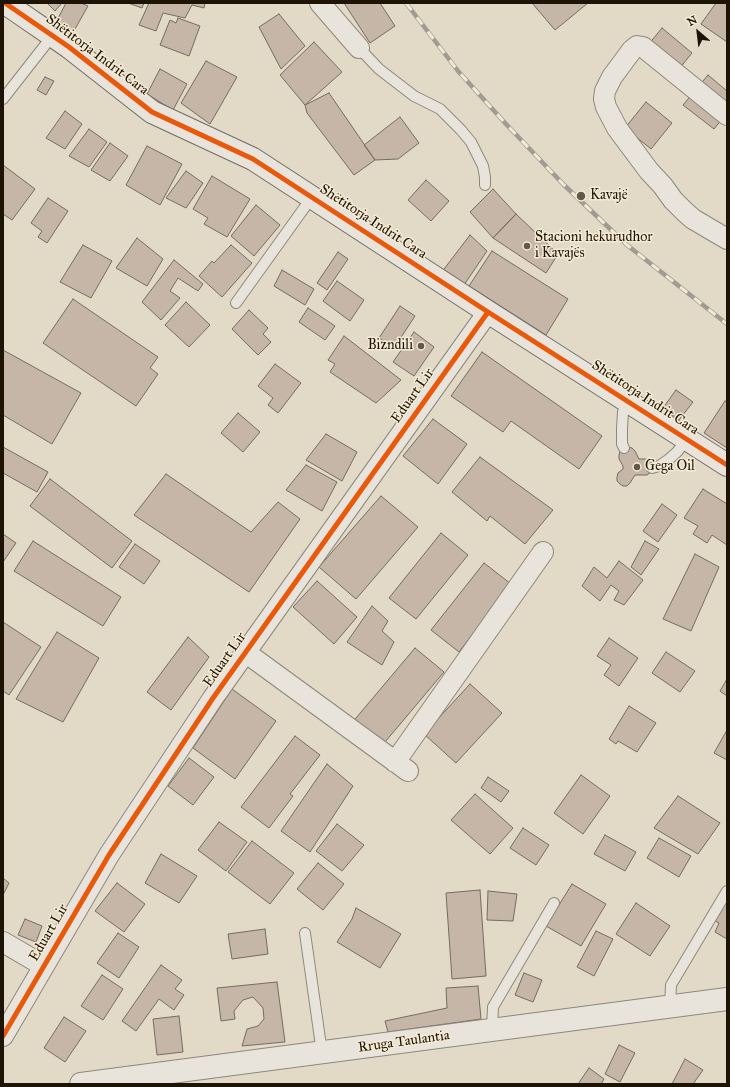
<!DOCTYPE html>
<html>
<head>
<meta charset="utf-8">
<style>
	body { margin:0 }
	#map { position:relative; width:730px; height:1087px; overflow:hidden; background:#e2dac7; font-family:"IM FELL Great Primer",serif }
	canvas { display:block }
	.frame { position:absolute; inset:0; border:4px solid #1e1406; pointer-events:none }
	.north { position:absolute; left:678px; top:12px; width:40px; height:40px; -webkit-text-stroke:3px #f4ead3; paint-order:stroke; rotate:332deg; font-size:11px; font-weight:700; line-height:16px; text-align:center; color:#1e1406 }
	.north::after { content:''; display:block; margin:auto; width:14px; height:18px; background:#1e1406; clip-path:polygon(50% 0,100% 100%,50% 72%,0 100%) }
</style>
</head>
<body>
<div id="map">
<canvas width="730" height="1087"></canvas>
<div class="frame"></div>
<div class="north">N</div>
</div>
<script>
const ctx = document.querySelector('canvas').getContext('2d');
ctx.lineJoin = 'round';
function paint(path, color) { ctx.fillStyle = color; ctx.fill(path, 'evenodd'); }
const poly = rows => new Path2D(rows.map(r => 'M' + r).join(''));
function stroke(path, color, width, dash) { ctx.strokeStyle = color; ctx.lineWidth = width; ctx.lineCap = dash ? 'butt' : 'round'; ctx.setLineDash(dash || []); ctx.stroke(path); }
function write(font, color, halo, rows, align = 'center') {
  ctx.font = font + ' "IM FELL Great Primer",serif'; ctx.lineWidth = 3; ctx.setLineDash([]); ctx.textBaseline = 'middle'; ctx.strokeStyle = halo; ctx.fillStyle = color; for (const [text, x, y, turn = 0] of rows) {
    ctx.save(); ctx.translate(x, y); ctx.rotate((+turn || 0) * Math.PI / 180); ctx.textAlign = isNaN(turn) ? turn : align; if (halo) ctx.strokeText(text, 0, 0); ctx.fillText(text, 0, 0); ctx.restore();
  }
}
const building = poly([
	[47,3,62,3,55,11,47,3],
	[66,3,81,3,88,6,71,36,53,28,66,3],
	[128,3,144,3,142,8,128,3],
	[149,3,205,3,204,8,192,5,185,18,163,13,156,31,139,25,149,3],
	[344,3,380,3,395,26,370,43,344,3],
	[532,3,588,3,555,30,532,3],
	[716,3,727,3,727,42,701,24,716,3],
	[279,14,305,46,281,69,259,27,279,14],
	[178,18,200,26,189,56,160,45,170,20,176,23,178,18],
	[662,28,692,53,670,80,640,55,662,28],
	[314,42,342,72,305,105,280,75,314,42],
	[206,61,237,77,210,124,181,103,206,61],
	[160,69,187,84,173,110,147,94,160,69],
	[708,75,727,91,727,113,714,129,683,105,708,75],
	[45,77,54,81,46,95,37,90,45,77],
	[329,93,375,160,354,175,307,113,305,105,329,93],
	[646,102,672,123,651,149,625,128,646,102],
	[65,111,82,124,65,149,46,138,65,111],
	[400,117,419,143,398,159,375,160,364,145,400,117],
	[89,129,107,142,89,167,69,156,89,129],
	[110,143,128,156,110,181,91,170,110,143],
	[147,146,182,164,160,205,126,185,147,146],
	[3,165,35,189,12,220,3,214,3,165],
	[186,171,203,183,186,208,166,198,186,171],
	[212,176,250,199,227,237,204,224,208,218,193,209,212,176],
	[426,180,449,201,431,221,408,200,426,180],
	[493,189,516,214,493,238,470,212,493,189],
	[48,198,68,211,47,243,38,237,42,231,31,223,48,198],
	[256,205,280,225,254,256,231,236,256,205],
	[516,214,558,254,546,273,493,238,516,214],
	[470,235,487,251,464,285,441,273,470,235],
	[137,238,163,259,147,286,116,268,137,238],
	[83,245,112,261,91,298,60,282,83,245],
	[231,245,252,263,222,297,199,276,212,261,214,263,231,245],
	[492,251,568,299,546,335,469,286,492,251],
	[338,252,348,259,327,290,317,283,338,252],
	[174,260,203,284,198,291,178,278,170,291,180,298,161,320,142,302,174,260],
	[282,270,314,289,305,305,274,286,282,270],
	[337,281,364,300,350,321,323,301,337,281],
	[73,299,158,357,150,368,158,374,136,406,43,343,73,299],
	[186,302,210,325,189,347,165,325,186,302],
	[400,306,415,316,394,348,379,338,400,306],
	[308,308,335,326,325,340,299,322,308,308],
	[249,310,268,328,263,334,271,342,258,355,232,329,249,310],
	[414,332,434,347,414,376,393,362,414,332],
	[344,336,401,380,376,403,330,372,335,364,328,360,344,336],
	[3,350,81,393,52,444,3,415,3,350],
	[482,352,602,436,579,469,511,421,503,432,451,396,482,352],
	[275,364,301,383,278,413,268,405,273,398,258,386,275,364],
	[676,390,693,402,679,420,663,408,676,390],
	[725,401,727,402,727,448,704,433,725,401],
	[238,413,260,432,243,452,221,433,238,413],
	[433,419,467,444,438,484,403,456,433,419],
	[326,434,357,452,342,481,306,460,326,434],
	[3,447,48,472,37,492,3,473,3,447],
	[628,447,632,448,635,451,639,459,646,459,649,461,652,464,651,472,647,475,635,475,630,483,627,486,623,486,620,484,617,481,617,477,618,473,623,469,623,466,619,459,619,455,620,451,628,447],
	[480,457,553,510,525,544,490,516,487,521,452,492,480,457],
	[306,465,337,482,322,511,286,490,306,465],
	[166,474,251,532,278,502,300,519,249,592,134,515,166,474],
	[50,479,132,541,112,568,30,506,50,479],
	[703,489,727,504,727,545,712,535,707,543,693,534,698,526,684,518,703,489],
	[381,496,418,527,356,599,319,567,381,496],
	[662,504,677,515,658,542,643,531,662,504],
	[441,533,468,555,416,619,389,598,441,533],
	[3,534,16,543,3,562,3,534],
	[33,541,121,597,103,626,14,571,33,541],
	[645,541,659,549,641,575,631,567,645,541],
	[135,544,160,561,144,584,119,567,135,544],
	[695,554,719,567,691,631,663,619,695,554],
	[619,561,643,580,624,605,614,600,619,591,611,585,600,601,582,586,594,567,607,578,619,561],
	[484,563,511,584,459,652,431,630,484,563],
	[317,581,357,617,334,644,293,607,317,581],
	[372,606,388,621,382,631,394,642,382,665,347,642,372,606],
	[3,622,41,647,9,695,3,691,3,622],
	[57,632,99,658,63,722,16,699,57,632],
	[188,637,209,657,171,710,147,692,188,637],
	[609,638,638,658,619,686,604,675,611,665,597,656,609,638],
	[415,648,444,672,380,748,351,724,415,648],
	[666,652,695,671,680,692,652,673,666,652],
	[727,679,727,696,720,691,727,679],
	[470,684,502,713,456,763,424,734,470,684],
	[232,689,276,721,235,779,193,748,232,689],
	[629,706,656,723,637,752,618,741,616,744,609,739,629,706],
	[727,730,727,760,714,753,727,730],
	[295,736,320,755,290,794,293,796,269,828,241,807,295,736],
	[189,758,214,777,193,805,168,786,189,758],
	[327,764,353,786,310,852,281,831,327,764],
	[581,775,610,796,583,834,554,813,581,775],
	[488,777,509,791,501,802,481,788,488,777],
	[475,794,513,828,490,854,451,820,475,794],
	[678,796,720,823,698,854,654,828,678,796],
	[219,822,247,842,226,871,198,850,219,822],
	[337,824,364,845,342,871,316,851,337,824],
	[523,828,549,845,536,865,510,848,523,828],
	[605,835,636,852,625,871,594,854,605,835],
	[659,838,691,856,679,877,647,858,659,838],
	[252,841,294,873,270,904,228,872,252,841],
	[161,854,197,876,179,903,145,883,161,854],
	[318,863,344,884,323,910,297,889,318,863],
	[3,878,9,883,3,895,3,878],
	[117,883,145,904,124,932,95,911,117,883],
	[572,884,606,904,581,946,546,926,572,884],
	[480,890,486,976,452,979,446,893,480,890],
	[488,891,517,894,513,921,487,920,488,891],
	[727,899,727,939,715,932,719,923,715,921,727,899],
	[636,903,670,926,650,956,616,934,636,903],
	[356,908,401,934,380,968,337,942,352,919,356,908],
	[25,919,42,926,36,942,18,935,25,919],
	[265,929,268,954,232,959,228,934,265,929],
	[596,931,613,939,594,976,577,967,596,931],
	[118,933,139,947,119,978,97,963,118,933],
	[161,965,182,980,175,989,184,995,174,1010,159,999,136,1031,122,1021,161,965],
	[524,973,542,980,533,1002,515,995,524,973],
	[102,975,123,989,103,1020,81,1006,102,975],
	[277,982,285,1042,242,1046,247,1029,258,1026,264,1019,263,1008,253,997,243,1000,234,1011,235,1019,221,1021,217,988,277,982],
	[478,986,481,1019,388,1032,385,1021,447,1008,446,988,478,986],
	[179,1016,183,1052,157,1055,153,1019,179,1016],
	[64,1017,86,1031,65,1062,44,1048,64,1017],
	[619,1045,635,1053,620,1082,605,1074,619,1045],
	[685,1059,703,1070,693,1084,672,1084,685,1059],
	[589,1068,604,1079,601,1084,578,1084,589,1068]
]);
paint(building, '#c6b6a8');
stroke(building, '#726d61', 1);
const service = poly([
	[359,48,379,69,414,96,440,109,461,130,471,142,483,166,485,177,485,185],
	[3,99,53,35],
	[236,303,312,197],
	[624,448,622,444,622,428,623,412,626,400],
	[652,468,659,466,668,460,677,452,687,439],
	[305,933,322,1053],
	[670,1006,671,985,727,891],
	[492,1030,493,1007,554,903]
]);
const minor = poly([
	[320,3,359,48],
	[727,115,643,47,637,46,632,50,612,77,605,91,604,99,606,107,617,128,649,171,663,186,673,200,684,211,693,219,727,239],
	[245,652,408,771],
	[395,762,543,552],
	[3,942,44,966],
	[3,1036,109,855,213,698,488,312]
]);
const tertiary = poly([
	[81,1084,727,999]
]);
const secondary = poly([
	[5,3,69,47,152,112,253,159,488,312,727,465]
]);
stroke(service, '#8d887b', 12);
stroke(minor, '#8d887b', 22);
stroke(tertiary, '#8d887b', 24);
stroke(secondary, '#726d61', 24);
stroke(service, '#e8e4db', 10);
stroke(minor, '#e8e4db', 20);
stroke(tertiary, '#e8e4db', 22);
stroke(secondary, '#e8e4db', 22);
const rail = poly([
	[406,3,458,71,506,124,563,184,627,245,727,324]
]);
stroke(rail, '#a19c93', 4.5);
stroke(rail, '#f4ead3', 3, [9]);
stroke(poly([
	[5,3,69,47,152,112,253,159,488,312,727,465],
	[3,1036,109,855,213,698,488,312]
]), '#e8590c', 5);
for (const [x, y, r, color] of [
	[581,196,5,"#63594a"],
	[527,246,4,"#63594a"],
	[421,346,4,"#63594a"],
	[637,467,4,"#63594a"]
]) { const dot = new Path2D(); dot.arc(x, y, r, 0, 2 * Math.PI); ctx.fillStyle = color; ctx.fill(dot); stroke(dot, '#f4ead3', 1.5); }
write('14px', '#1e1406', '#f4ead3', [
	["Shëtitorja Indrit Cara",97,55,37],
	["Shëtitorja Indrit Cara",373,222,33],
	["Eduart Lir",413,396,-55],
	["Shëtitorja Indrit Cara",645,398,33],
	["Eduart Lir",225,660,-55],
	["Eduart Lir",49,933,-60],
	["Rruga Taulantia",404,1042,-8]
]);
write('14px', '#1e1406', '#f4ead3', [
	["Kavajë",590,196],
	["Stacioni hekurudhor",535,238],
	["i Kavajës",535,254],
	["Bizndili",413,346,"right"],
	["Gega Oil",645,467]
], 'left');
</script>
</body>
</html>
